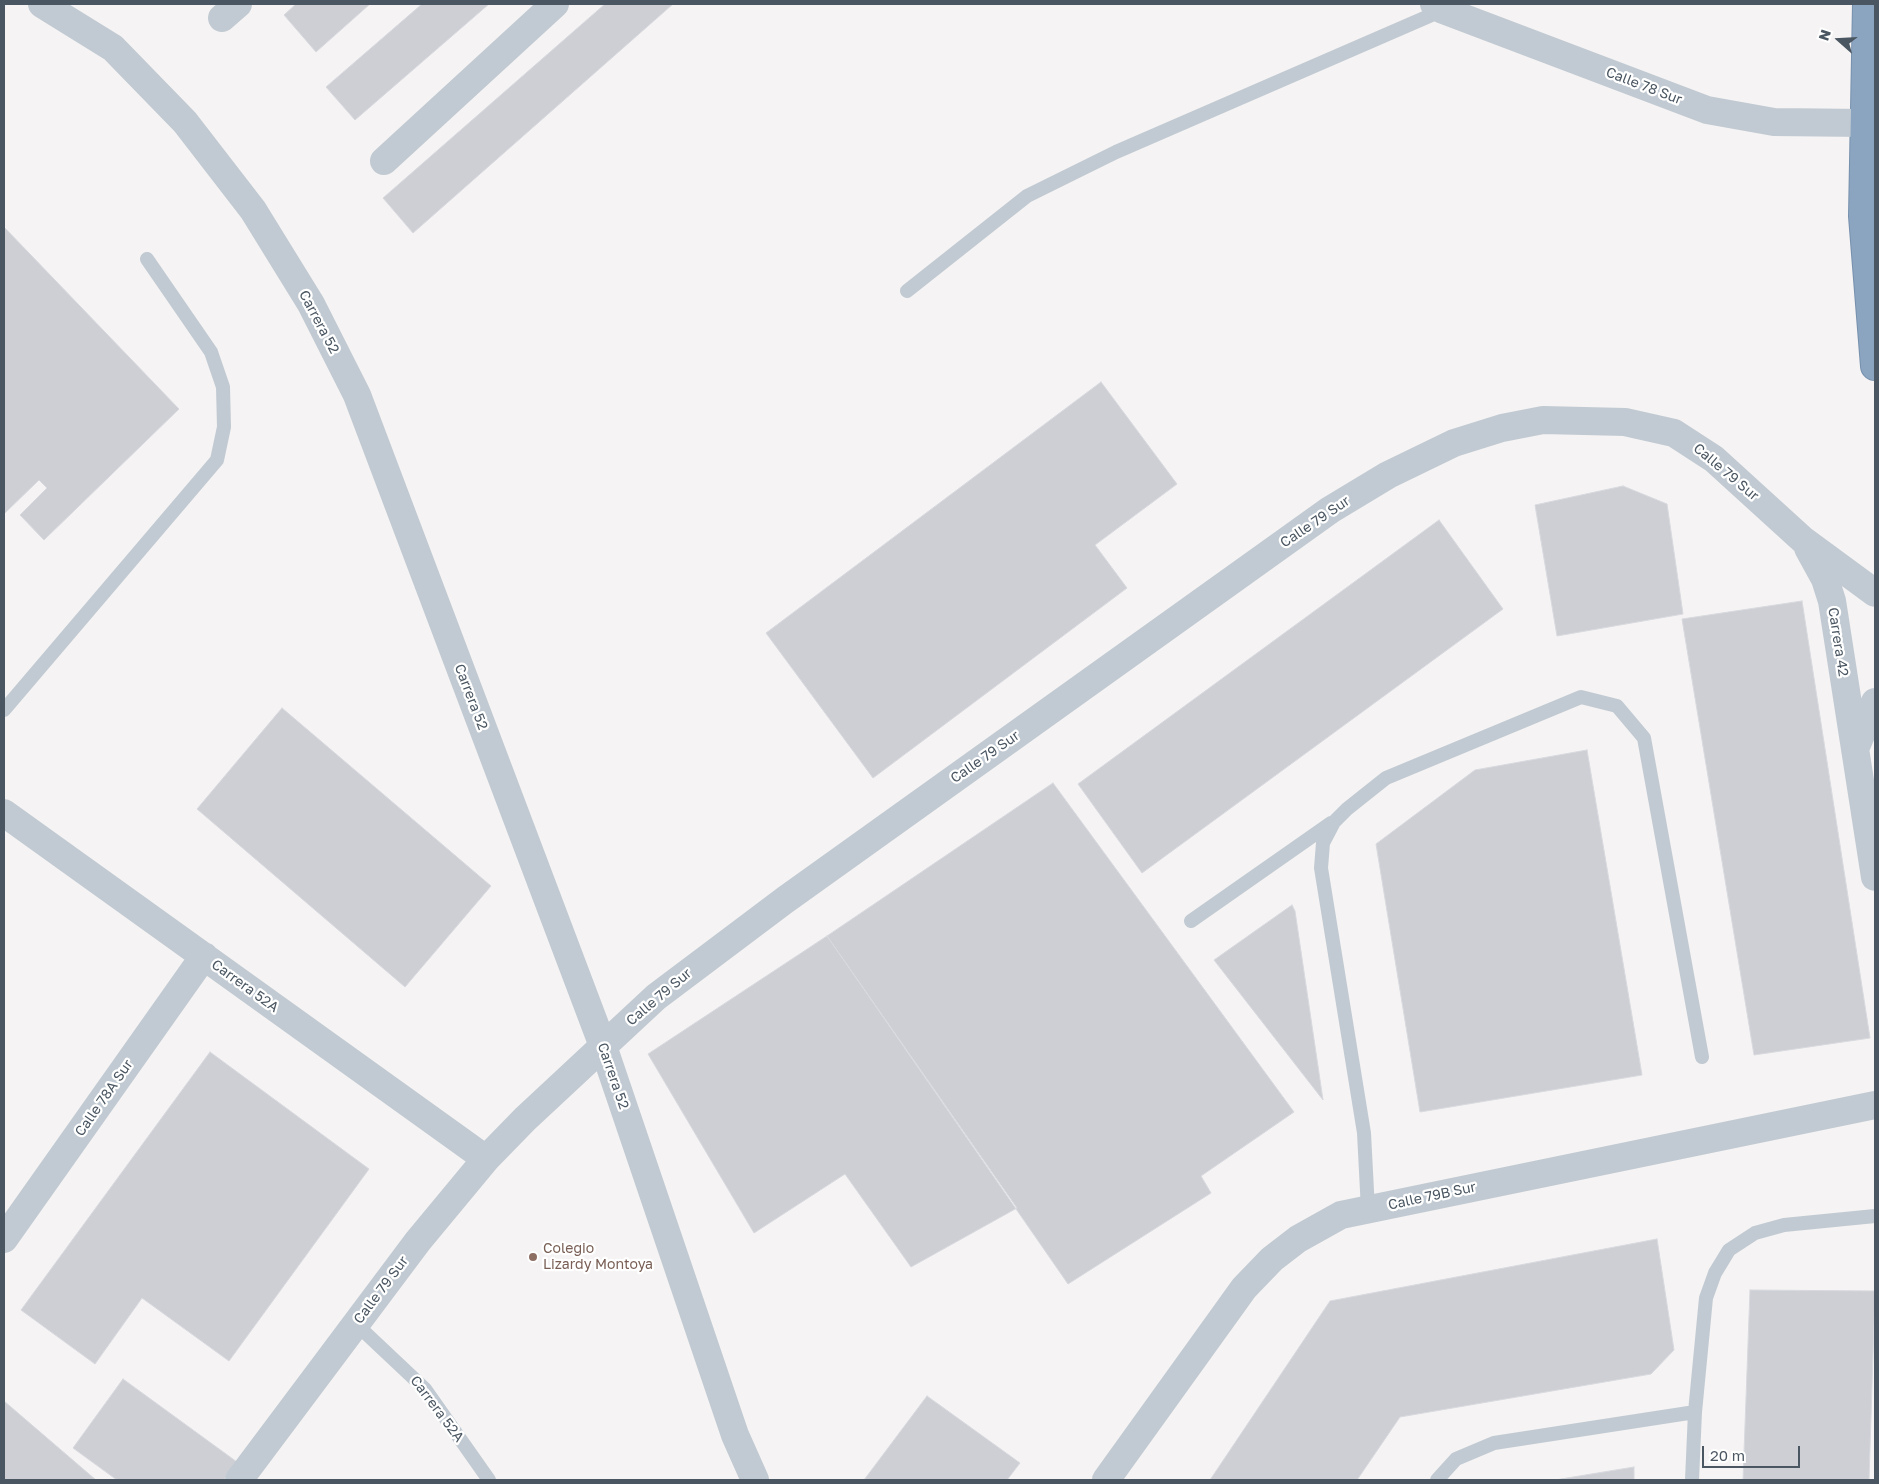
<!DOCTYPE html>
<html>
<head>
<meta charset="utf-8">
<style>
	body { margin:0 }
	#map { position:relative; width:1879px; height:1484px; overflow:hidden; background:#f5f3f3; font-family:"Golos Text",sans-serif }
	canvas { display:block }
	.frame { position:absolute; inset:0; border:5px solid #4a5661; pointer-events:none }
	.north { position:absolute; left:1814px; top:15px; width:50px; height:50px; -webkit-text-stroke:4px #fff; paint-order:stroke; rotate:289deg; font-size:14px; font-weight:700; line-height:20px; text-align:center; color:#4a5661 }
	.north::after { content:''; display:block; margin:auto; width:18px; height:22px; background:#4a5661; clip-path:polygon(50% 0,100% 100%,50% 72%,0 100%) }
	.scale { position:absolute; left:1702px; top:1446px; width:98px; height:22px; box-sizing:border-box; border:2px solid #4a5661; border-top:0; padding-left:6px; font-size:15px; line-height:18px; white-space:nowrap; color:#4a5661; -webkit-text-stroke:4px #fff; paint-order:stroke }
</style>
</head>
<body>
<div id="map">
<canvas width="1879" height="1484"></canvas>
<div class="frame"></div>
<div class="north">N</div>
<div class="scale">20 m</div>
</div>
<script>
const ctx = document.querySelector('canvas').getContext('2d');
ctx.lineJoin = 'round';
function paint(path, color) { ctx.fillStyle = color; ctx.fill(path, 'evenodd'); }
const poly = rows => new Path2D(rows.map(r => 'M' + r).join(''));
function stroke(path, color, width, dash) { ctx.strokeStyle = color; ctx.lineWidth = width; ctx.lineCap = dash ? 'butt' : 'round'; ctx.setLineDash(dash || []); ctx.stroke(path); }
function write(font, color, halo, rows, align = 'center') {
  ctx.font = font + ' "Golos Text",sans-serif'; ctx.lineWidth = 4.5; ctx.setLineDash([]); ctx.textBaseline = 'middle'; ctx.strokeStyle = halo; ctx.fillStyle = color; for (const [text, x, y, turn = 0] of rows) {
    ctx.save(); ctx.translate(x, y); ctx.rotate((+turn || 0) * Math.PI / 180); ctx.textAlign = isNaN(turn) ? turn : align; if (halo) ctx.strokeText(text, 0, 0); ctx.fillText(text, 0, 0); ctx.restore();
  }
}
const building = poly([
	[296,4,370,4,316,52,284,15,296,4],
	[422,4,489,4,355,120,326,87,422,4],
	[605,4,673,4,413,233,383,198,605,4],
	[4,227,179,409,44,540,20,515,47,488,39,480,4,514,4,227],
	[1101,382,1177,484,1095,545,1127,588,873,778,766,633,1101,382],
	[1623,486,1667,504,1683,614,1557,636,1535,505,1623,486],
	[1439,520,1503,609,1142,873,1078,784,1439,520],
	[1802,601,1870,1038,1754,1055,1682,619,1802,601],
	[282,708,491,886,405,987,197,809,282,708],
	[1587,750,1642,1075,1420,1112,1376,844,1475,770,1587,750],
	[1053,783,1294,1112,1201,1176,1211,1193,1068,1284,827,936,1053,783],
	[1292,905,1295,911,1323,1100,1214,960,1292,905],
	[827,936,1017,1208,911,1267,845,1174,754,1233,648,1054,827,936],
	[210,1052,369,1169,229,1361,142,1298,95,1364,21,1310,210,1052],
	[1657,1239,1674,1350,1651,1374,1400,1417,1357,1480,1210,1480,1330,1301,1657,1239],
	[1750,1290,1875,1291,1869,1480,1743,1480,1750,1290],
	[123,1379,237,1462,224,1480,117,1480,73,1448,123,1379],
	[927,1396,1020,1463,1007,1480,864,1480,927,1396],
	[4,1401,96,1480,4,1480,4,1401],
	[1634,1467,1634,1480,1555,1480,1634,1467]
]);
paint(building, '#cdcfd5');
stroke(building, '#d7d9de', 1);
const highway = poly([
	[1867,4,1863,216,1875,366]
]);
stroke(highway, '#7690ad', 30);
stroke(poly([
	[907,291,1027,196,1116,152,1443,10],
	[4,710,217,460,224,427,223,387,211,352,147,259],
	[1191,921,1331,823],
	[1368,1210,1364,1133,1321,868,1323,843,1334,822,1347,809,1386,778,1581,697,1617,706,1644,738,1702,1057],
	[356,1324,425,1389,489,1480],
	[1437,1480,1456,1459,1494,1443,1695,1412],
	[1692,1480,1695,1412,1706,1298,1715,1273,1729,1250,1755,1233,1784,1225,1875,1216]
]), '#c1cad2', 14);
stroke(poly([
	[42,4,113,48,185,122,253,210,311,304,357,395,603,1046,735,1435,755,1480],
	[1434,4,1443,10,1707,110,1774,122,1864,123],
	[222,18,238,4],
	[384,161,555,4],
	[1808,548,1825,579,1832,601,1875,877],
	[1855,749,1875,702],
	[4,813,486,1159],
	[4,1239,204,956],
	[239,1480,418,1241,486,1159,525,1119,656,997,785,900,1330,510,1388,475,1454,443,1502,428,1543,420,1625,422,1674,433,1714,459,1803,540,1875,593],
	[1106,1480,1244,1288,1272,1259,1298,1239,1341,1215,1875,1105]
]), '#c1cad2', 28);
stroke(highway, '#8ba5c1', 28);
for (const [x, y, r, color] of [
	[533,1257,5,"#8d6e63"]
]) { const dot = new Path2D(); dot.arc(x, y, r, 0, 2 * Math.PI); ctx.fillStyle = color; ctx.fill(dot); stroke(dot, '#fff', 2); }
write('14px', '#4a5661', '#fff', [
	["Calle 78 Sur",1644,86,21],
	["Carrera 52",319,322,62],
	["Calle 79 Sur",1726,472,40],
	["Calle 79 Sur",1315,522,-34],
	["Carrera 42",1838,642,81],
	["Carrera 52",471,697,69],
	["Calle 79 Sur",985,757,-35],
	["Carrera 52A",245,986,36],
	["Calle 79 Sur",659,997,-40],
	["Carrera 52",613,1076,71],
	["Calle 78A Sur",104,1098,-55],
	["Calle 79B Sur",1432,1196,-12],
	["Calle 79 Sur",381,1290,-53],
	["Carrera 52A",437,1409,53]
]);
write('14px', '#785e54', '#fff', [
	["Colegio",543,1249],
	["Lizardy Montoya",543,1265]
], 'left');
</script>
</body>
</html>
